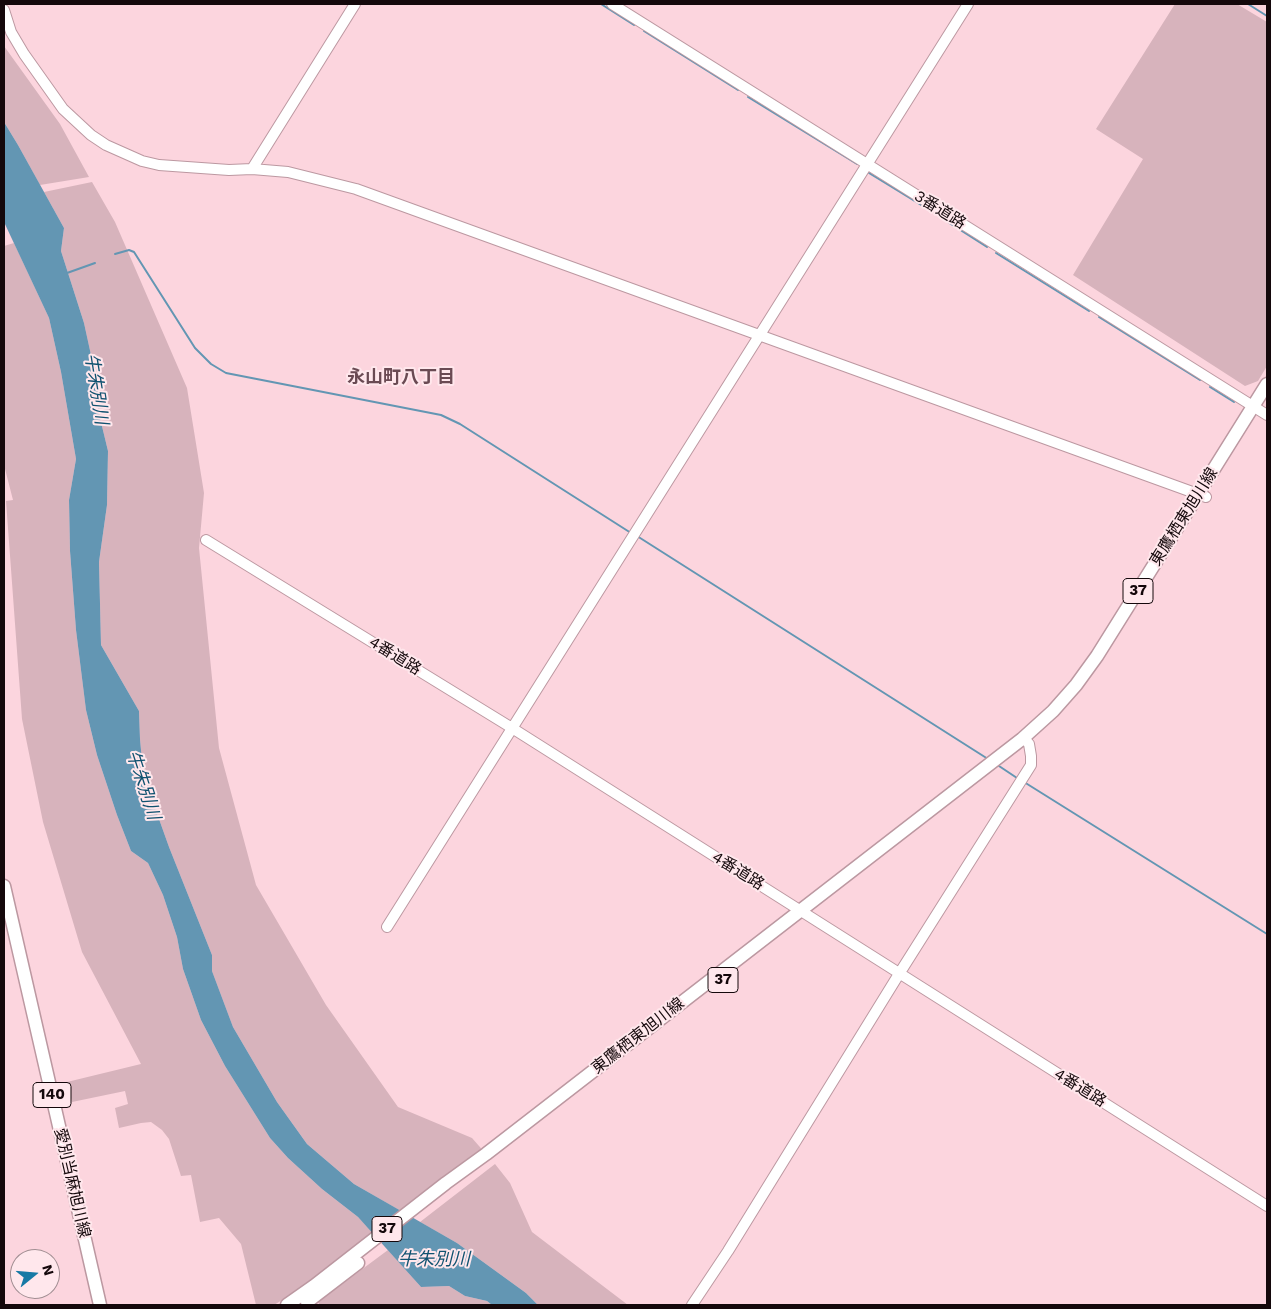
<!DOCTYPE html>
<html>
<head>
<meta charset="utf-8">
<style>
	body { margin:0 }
	#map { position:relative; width:1271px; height:1309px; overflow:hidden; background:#fcd5de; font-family:"Work Sans",sans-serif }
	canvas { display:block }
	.frame { position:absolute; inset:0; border:5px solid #14080b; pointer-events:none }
	.north { position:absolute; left:10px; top:1249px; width:50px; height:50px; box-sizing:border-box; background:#ffe7ec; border:1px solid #a18e92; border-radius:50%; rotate:73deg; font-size:14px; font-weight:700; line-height:20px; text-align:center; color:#14080b }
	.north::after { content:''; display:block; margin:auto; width:18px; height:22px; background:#1779a5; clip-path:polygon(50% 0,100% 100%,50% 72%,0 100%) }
</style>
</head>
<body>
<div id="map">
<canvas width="1271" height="1309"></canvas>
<div class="frame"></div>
<div class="north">N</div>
</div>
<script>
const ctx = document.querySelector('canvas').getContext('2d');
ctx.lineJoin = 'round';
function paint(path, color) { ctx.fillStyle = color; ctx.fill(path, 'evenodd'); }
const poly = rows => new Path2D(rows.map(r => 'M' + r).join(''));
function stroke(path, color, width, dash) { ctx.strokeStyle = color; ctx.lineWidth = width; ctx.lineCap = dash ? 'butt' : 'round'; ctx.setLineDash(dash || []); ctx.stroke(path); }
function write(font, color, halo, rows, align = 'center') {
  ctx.font = font + ' "Work Sans","Noto Sans JP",sans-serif'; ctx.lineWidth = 4; ctx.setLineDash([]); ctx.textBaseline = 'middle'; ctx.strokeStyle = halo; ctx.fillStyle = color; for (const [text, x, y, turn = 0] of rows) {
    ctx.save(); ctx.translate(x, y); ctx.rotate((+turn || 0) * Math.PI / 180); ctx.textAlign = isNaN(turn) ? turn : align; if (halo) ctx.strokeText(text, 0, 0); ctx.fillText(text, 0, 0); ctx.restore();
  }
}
paint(poly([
	[1175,4,1237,4,1267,22,1267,366,1258,381,1245,386,1073,275,1143,159,1096,129],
	[4,46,60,124,89,177,40,185,18,145,4,122],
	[92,182,115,222,187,388,204,493,199,548,219,748,256,885,326,1005,398,1107,472,1138,486,1154,406,1214,354,1184,307,1144,277,1102,233,1027,212,971,212,955,169,847,154,805,142,761,140,739,139,711,101,645,99,562,107,505,108,451,100,418,98,387,84,323,61,251,64,228,44,192],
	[14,243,49,318,61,372,76,459,69,500,70,551,76,630,86,710,97,755,117,815,131,851,148,863,163,895,177,937,183,969,201,1020,225,1066,270,1138,288,1158,322,1189,358,1217,372,1232,298,1290,274,1305,256,1305,241,1244,219,1218,200,1222,191,1175,181,1176,169,1139,162,1130,151,1122,141,1123,119,1128,115,1108,128,1104,125,1091,72,1102,67,1082,141,1064,82,952,43,822,22,719,6,501,13,500,4,465,4,246],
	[495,1164,510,1183,532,1232,628,1305,538,1305,526,1293,457,1243,420,1222],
	[388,1250,421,1287,449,1286,465,1296,487,1301,492,1305,320,1305,318,1302]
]), '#d7b3bc');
paint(poly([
	[4,122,18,145,64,228,61,251,84,323,98,387,100,418,108,451,107,505,99,562,101,645,139,711,140,739,142,761,154,805,169,847,212,955,212,971,233,1027,277,1102,307,1144,354,1184,457,1243,526,1293,538,1305,492,1305,487,1301,465,1296,449,1286,421,1287,358,1217,322,1189,288,1158,270,1138,225,1066,201,1020,183,969,177,937,163,895,148,863,131,851,117,815,97,755,86,710,76,630,70,551,69,500,76,459,61,372,49,318,4,222]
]), '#6396b3');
stroke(poly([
	[601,4,634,25],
	[1248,4,1267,16],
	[644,31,738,90],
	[748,97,857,164],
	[869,173,931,211],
	[940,217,987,247],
	[996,253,1089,311],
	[115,254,129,250,134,252,195,348,211,364,226,373,441,415,460,424,631,533],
	[67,273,95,263],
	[1099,317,1200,380],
	[1210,387,1234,402],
	[637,536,988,759],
	[996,764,1017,778],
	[1024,782,1267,934]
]), '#6396b3', 2);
const minor = poly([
	[612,4,1267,415],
	[4,10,11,32,24,54,63,109,91,135,106,145,142,161,159,165,229,170,252,169,288,172,356,189,1206,497],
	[252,169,355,4],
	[206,540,512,728,1267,1206],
	[387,927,968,4],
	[692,1305,728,1251,899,974,1031,765,1031,756,1029,744,1024,738]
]);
const major = poly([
	[4,886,100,1305],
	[307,1302,358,1263],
	[287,1305,314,1286,446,1183,486,1154,1022,739,1053,711,1076,685,1097,656,1267,384]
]);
stroke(minor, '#bc98a1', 12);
stroke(major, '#bc98a1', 15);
stroke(minor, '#fff', 10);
stroke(major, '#fff', 12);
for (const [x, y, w] of [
	[1138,591,30],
	[723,980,30],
	[52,1095,38],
	[387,1229,30]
]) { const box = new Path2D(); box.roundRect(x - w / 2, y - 12.5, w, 25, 4); ctx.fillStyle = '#ffe7ec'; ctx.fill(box); stroke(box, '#14080b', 1); }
write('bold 15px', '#14080b', null, [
	["37",1138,591],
	["37",723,980],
	["140",52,1095],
	["37",387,1229]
]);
write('16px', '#14080b', '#ffe7ec', [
	["3番道路",940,210,32],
	["東鷹栖東旭川線",1184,517,-58],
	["4番道路",395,656,32],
	["4番道路",738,871,32],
	["東鷹栖東旭川線",638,1036,-38],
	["4番道路",1080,1088,32],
	["愛別当麻旭川線",72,1183,77]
]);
write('bold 18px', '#6a4a53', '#ffe7ec', [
	["永山町八丁目",401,378]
]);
write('italic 18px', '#105270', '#ffe7ec', [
	["牛朱別川",96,389,81],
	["牛朱別川",143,785,72],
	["牛朱別川",434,1260]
]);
</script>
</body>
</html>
